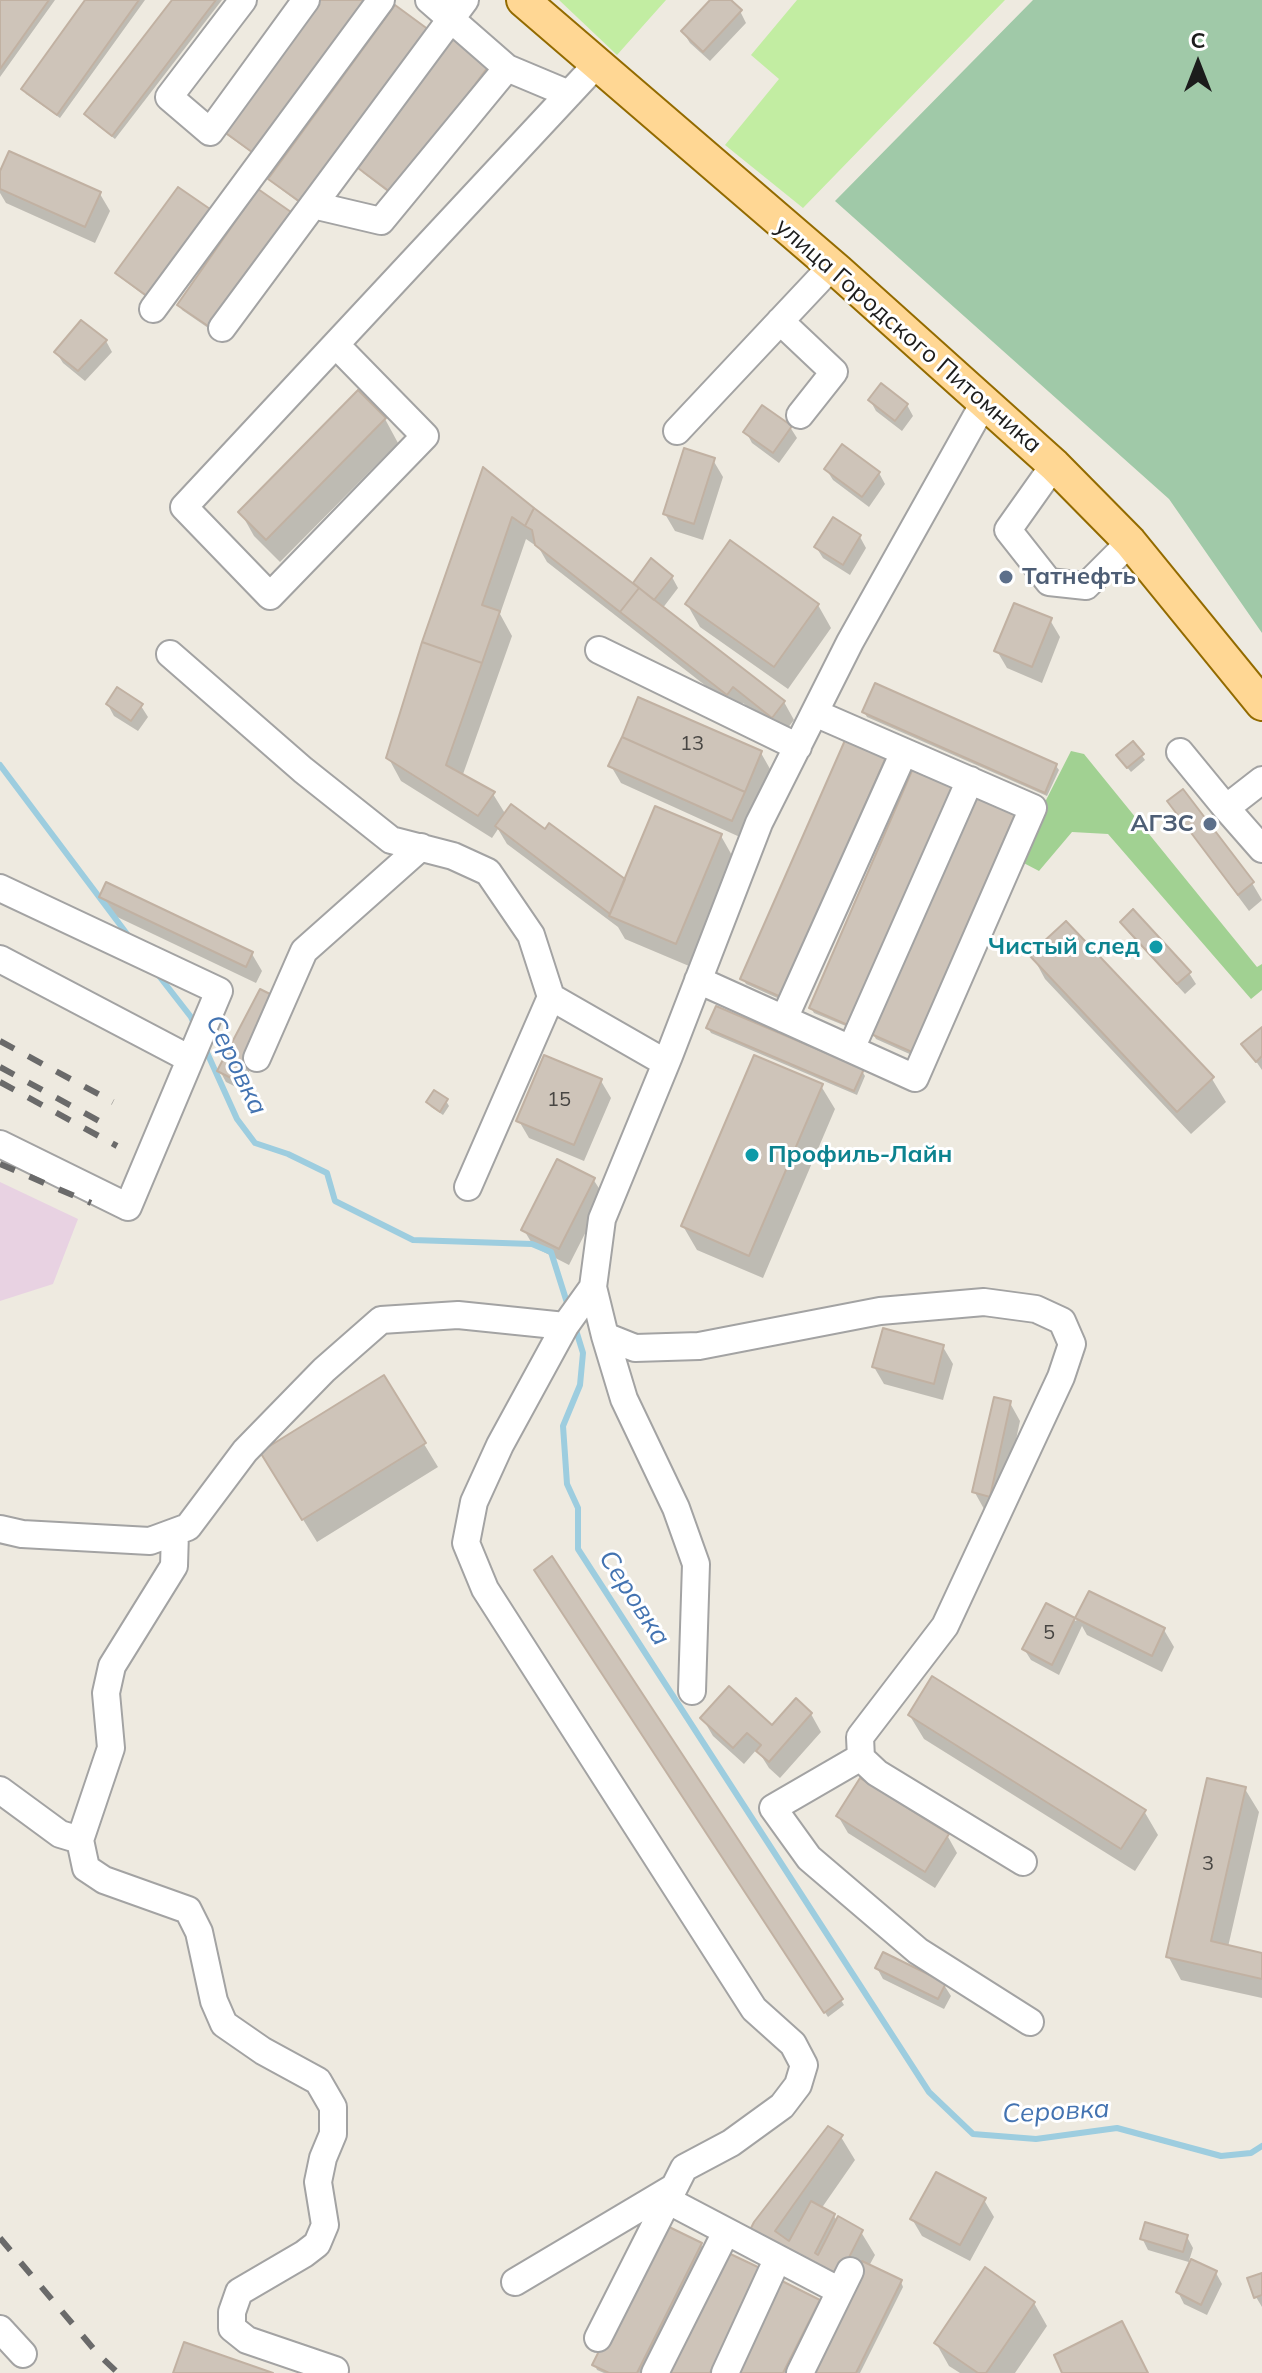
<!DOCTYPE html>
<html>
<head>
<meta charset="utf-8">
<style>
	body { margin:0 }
	#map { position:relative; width:1262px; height:2373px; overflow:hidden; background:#eeeae0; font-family:Mulish,sans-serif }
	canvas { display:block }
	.north { position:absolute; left:1158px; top:24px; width:80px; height:80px; -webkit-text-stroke:6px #fff; paint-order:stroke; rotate:0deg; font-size:22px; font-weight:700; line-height:32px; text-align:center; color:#1c1c1c }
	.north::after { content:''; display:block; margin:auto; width:28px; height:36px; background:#1c1c1c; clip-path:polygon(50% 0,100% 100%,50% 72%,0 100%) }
</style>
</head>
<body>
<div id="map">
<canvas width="1262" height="2373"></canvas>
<div class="north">С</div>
</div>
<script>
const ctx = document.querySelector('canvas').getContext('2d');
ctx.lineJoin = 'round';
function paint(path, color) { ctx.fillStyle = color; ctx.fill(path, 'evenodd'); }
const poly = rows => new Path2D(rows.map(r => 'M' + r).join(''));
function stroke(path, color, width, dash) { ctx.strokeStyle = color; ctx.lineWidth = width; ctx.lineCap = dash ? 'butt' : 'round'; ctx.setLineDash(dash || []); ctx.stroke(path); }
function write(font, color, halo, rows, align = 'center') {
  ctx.font = font + ' Mulish,sans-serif'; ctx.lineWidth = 6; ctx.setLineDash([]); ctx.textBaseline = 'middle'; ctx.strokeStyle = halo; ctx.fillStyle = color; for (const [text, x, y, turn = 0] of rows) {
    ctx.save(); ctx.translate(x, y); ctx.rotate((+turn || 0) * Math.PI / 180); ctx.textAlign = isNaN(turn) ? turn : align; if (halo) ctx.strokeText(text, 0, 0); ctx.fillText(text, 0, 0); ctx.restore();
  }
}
paint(poly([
	[0,1182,78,1219,53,1284,0,1301]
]), '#e8d2e2');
paint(poly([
	[559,0,666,0,617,55],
	[797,0,1005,0,803,208,725,145,779,79,751,55]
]), '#c2eda2');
paint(poly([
	[1071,751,1084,754,1257,967,1262,964,1262,990,1251,999,1108,834,1072,832,1039,871,1016,859]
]), '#a1d192');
paint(poly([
	[1033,0,1262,0,1262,633,1169,499,835,201]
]), '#a0c9a8');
paint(poly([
	[1,0,55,0,0,77,0,1],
	[87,0,145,0,60,118,26,94,23,89],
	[174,0,222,0,115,139,89,119,86,114],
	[315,0,259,158,224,133],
	[713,0,728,0,740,11,746,23,710,61,690,43,683,32],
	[428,31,306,208,274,184,271,179],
	[456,36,494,66,397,199,363,173,360,168],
	[0,176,100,194,110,211,95,243,6,203,0,193],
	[208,211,211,216,150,300,121,278,118,274],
	[290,213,292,218,214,332,182,310,180,305],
	[106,341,112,352,85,381,63,363,56,352],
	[870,400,907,405,913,416,902,431,876,411],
	[385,419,398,443,280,562,254,536,241,513],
	[790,427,797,438,779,463,752,443,746,432],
	[713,460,723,477,703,540,675,531,665,514],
	[826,469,879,473,885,484,869,507,833,480],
	[484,470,640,592,635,583,672,577,678,588,662,609,784,702,794,720,783,734,743,703,738,711,547,562,539,548,526,539,500,614,512,636,462,777,493,794,506,815,546,832,625,882,721,836,734,859,689,966,625,939,618,927,507,844,498,829,492,838,401,781,388,757],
	[860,537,866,548,850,575,823,558,816,547],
	[687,604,818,605,831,628,788,689,700,627],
	[1050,620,1060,637,1042,683,1007,668,997,651],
	[108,705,141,706,148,717,138,731,114,716],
	[864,712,1056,766,1059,770,1047,796,867,717],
	[1133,743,1145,760,1131,772,1121,760],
	[761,753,774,776,742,838,621,783,611,766],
	[885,757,888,762,784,1001,746,984,743,979],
	[915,769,853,1029,814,1013,811,1008],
	[1170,801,1252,883,1262,900,1249,911,1180,818],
	[1016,812,1018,817,914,1056,876,1039,873,1034],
	[101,897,252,954,262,971,256,983,111,914],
	[1123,922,1189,973,1196,984,1185,994,1129,933],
	[1066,923,1212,1079,1226,1102,1191,1134,1045,979,1032,955],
	[281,1010,240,1089,226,1082,220,1071],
	[708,1028,862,1071,865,1076,857,1095,711,1033],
	[1262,1029,1262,1070,1244,1044],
	[601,1081,611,1098,584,1161,529,1138,519,1121],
	[821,1086,835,1109,763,1278,697,1250,683,1226],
	[446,1101,449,1106,443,1115,431,1107,428,1102],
	[593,1179,604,1196,569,1265,534,1247,524,1230],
	[943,1347,953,1364,943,1400,884,1384,874,1367],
	[1010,1403,1020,1421,1000,1514,984,1509,974,1491],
	[424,1444,438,1467,317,1542,276,1476],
	[539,1575,841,2000,844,2005,828,2017],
	[1090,1593,1164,1630,1174,1647,1162,1672,1087,1635,1082,1626,1059,1675,1031,1660,1024,1649,1046,1605,1076,1621],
	[811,1714,821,1732,780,1778,769,1768,757,1749,744,1764,713,1736,703,1719,772,1728],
	[910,1716,1144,1811,1158,1835,1135,1871,924,1739],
	[1245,1789,1259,1812,1228,1947,1262,1955,1262,1998,1181,1980,1168,1956],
	[838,1816,947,1835,957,1853,935,1888,848,1833],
	[877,1968,944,1985,951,1996,944,2009,883,1979],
	[841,2137,855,2160,821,2209,833,2215,838,2222,861,2232,875,2255,869,2266,901,2282,903,2287,860,2373,809,2373,843,2304,748,2238],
	[984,2200,994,2217,970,2261,922,2236,912,2219],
	[1187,2237,1193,2248,1189,2261,1216,2273,1222,2284,1207,2315,1184,2304,1178,2292,1192,2263,1148,2250,1142,2238],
	[701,2245,703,2249,642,2373,604,2373,597,2370,595,2365],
	[1262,2275,1262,2307,1256,2297],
	[818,2301,821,2306,788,2373,736,2373],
	[1034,2303,1047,2326,1015,2373,960,2373,949,2366,936,2343]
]), '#0003');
stroke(poly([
	[0,765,130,938],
	[156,972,191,1017,196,1028],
	[204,1046,237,1119,255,1143,288,1154,327,1173,335,1201,413,1240,532,1244,551,1252,569,1309],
	[575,1327,583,1353,580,1385,563,1426,567,1484,578,1508,578,1549,929,2092,973,2134,1036,2139,1117,2128,1221,2156,1251,2153,1262,2146]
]), '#9dcddf', 6);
const building = poly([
	[0,0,49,0,0,69,0,0],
	[85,0,139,0,57,115,21,89,85,0],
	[172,0,216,0,112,136,84,114,172,0],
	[312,0,369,0,256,155,219,128,312,0],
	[710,0,731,0,742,10,703,52,681,31,710,0],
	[395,5,429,30,303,204,268,179,395,5],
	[456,33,493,60,394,195,358,168,456,33],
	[9,151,101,192,85,227,0,189,0,171,9,151],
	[178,187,210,209,147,296,115,273,178,187],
	[258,189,291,212,211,328,177,305,258,189],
	[81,320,107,340,78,371,54,352,81,320],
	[881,383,908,404,895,421,868,400,881,383],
	[358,390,386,418,266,540,238,512,358,390],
	[762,405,792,426,773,453,743,432,762,405],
	[842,444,880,472,862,497,824,469,842,444],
	[684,448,715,458,694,524,663,514,684,448],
	[483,467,534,508,525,526,512,517,482,605,500,611,482,663,422,642,483,467],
	[534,508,639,588,620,612,535,545,532,530,525,526,534,508],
	[833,517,861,535,843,565,814,547,833,517],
	[730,540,819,604,774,667,685,604,730,540],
	[651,558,673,576,654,600,633,583,651,558],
	[639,588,785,701,772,718,733,687,727,695,620,612,639,588],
	[1014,603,1052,618,1032,667,994,651,1014,603],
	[422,642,482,663,446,765,495,792,478,816,386,758,422,642],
	[875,683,1057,764,1045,793,862,712,875,683],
	[117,687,143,704,131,721,106,704,117,687],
	[638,697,762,751,745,792,622,737,638,697],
	[622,737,745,792,732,821,608,766,622,737],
	[846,738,887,755,781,997,740,979,846,738],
	[1133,741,1144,754,1127,768,1116,755,1133,741],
	[914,766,955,784,850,1026,809,1008,914,766],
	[1183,789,1254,882,1238,895,1167,801,1183,789],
	[976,792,1017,810,912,1052,871,1034,976,792],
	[511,804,545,829,549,823,625,879,610,914,495,826,511,804],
	[655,806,722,834,676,944,609,916,655,806],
	[106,882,253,952,246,967,99,897,106,882],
	[1133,909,1191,972,1177,984,1120,922,1133,909],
	[1066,921,1214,1077,1177,1112,1029,955,1066,921],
	[260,989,276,997,233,1079,217,1071,260,989],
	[716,1006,864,1069,854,1091,706,1028,716,1006],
	[1262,1027,1262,1056,1256,1062,1241,1044,1262,1027],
	[544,1055,602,1079,574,1145,516,1121,544,1055],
	[754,1055,823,1084,749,1256,681,1226,754,1055],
	[434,1090,448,1099,440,1112,426,1102,434,1090],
	[557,1159,595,1178,559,1249,521,1230,557,1159],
	[883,1328,944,1345,934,1384,872,1367,883,1328],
	[384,1375,426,1443,302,1520,260,1452,384,1375],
	[994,1397,1011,1401,990,1497,972,1492,994,1397],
	[552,1556,843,1999,824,2013,534,1570,552,1556],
	[1089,1591,1165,1628,1152,1656,1075,1618,1089,1591],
	[1046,1603,1075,1618,1052,1665,1022,1649,1046,1603],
	[932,1676,1146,1810,1121,1849,908,1715,932,1676],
	[729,1686,772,1725,796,1698,812,1713,769,1762,756,1751,761,1745,747,1733,733,1748,700,1718,729,1686],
	[860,1778,949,1834,925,1872,836,1816,860,1778],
	[1207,1778,1246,1787,1211,1941,1262,1953,1262,1979,1166,1957,1207,1778],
	[883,1952,946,1983,938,1999,875,1968,883,1952],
	[828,2126,843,2135,775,2231,789,2241,811,2201,835,2214,815,2253,818,2255,838,2216,863,2230,835,2285,746,2238,754,2222,828,2126],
	[936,2172,986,2198,960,2245,910,2219,936,2172],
	[1145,2222,1188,2235,1183,2252,1140,2239,1145,2222],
	[663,2224,702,2243,637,2373,609,2373,592,2365,663,2224],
	[722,2250,762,2269,710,2373,661,2373,722,2250],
	[1191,2259,1217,2271,1201,2305,1176,2292,1191,2259],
	[862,2261,902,2280,856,2373,807,2373,862,2261],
	[985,2267,1035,2302,986,2373,978,2373,934,2343,985,2267],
	[1262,2273,1262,2295,1254,2298,1247,2278,1262,2273],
	[780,2280,820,2300,783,2373,734,2373,780,2280],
	[1122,2321,1148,2373,1062,2373,1054,2355,1122,2321],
	[184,2342,273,2373,173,2373,184,2342]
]);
paint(building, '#cec4b9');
stroke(building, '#c1b1a2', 2);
const minor = poly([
	[243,0,169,97,210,132,306,0],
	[429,0,507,68],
	[313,205,381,221,507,68,569,94],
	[153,309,381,0],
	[780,321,834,372,800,415],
	[222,328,465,0],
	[336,345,425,436,270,596,184,507,596,65],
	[677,431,832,266],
	[1054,465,1008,530,1049,582,1086,586,1130,542],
	[599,650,798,747],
	[170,654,303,770,391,840,453,856,488,872,531,935,551,997,468,1187],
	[1180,752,1226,808],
	[1262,780,1226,808,1262,849],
	[0,888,219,991,128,1207,0,1144],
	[0,959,190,1059],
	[698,980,915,1078,1033,808,815,713],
	[551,997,666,1063],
	[784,1019,904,752],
	[851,1049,970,780],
	[257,1058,304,951,421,847],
	[593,1287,605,1336,635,1348,699,1346,880,1311,984,1302,1036,1309,1062,1321,1072,1344,1061,1377,945,1626,860,1737,861,1758,877,1773,1023,1862],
	[605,1336,624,1399,676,1508,696,1564,692,1691],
	[0,1529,22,1534,150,1541,188,1527,245,1451,324,1370,381,1320,458,1315,565,1326],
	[175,1532,174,1566,112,1666,106,1693,111,1748,80,1840,86,1868,104,1880,188,1910,199,1932,214,2001,224,2024,263,2051,318,2081,333,2107,333,2134,323,2158,318,2182,325,2225,317,2244,304,2254,239,2292,232,2312,232,2328,247,2340,335,2370],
	[861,1757,773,1808,809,1858,918,1951,1030,2022],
	[0,1790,60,1834,80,1840],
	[667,2200,840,2291],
	[515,2282,673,2188],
	[0,2329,23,2354],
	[598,2338,684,2168,731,2143,782,2106,798,2085,804,2065,793,2044,754,2009,485,1589,466,1543,474,1502,500,1445,565,1326,593,1287,602,1219,669,1056,759,823,850,642,985,401],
	[655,2373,726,2232],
	[725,2373,777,2260],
	[800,2373,850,2271]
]);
const major = poly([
	[523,0,838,271,1054,465,1130,542,1262,704]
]);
stroke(minor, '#a3a3a3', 30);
stroke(major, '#936b00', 36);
stroke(minor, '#fff', 26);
stroke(major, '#ffd794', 32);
stroke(poly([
	[0,1041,113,1102],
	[0,1067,112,1128],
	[0,1082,117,1146],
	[0,1164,91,1203],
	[0,2238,98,2354,118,2373]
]), '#6a6a6a', 6, [16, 16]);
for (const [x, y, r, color] of [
	[1006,577,8,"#5c6f8a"],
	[1210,824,8,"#5c6f8a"],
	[1156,947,8,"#0f9aa8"],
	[752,1155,8,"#0f9aa8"]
]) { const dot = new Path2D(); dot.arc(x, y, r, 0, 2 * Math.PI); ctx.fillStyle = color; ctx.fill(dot); stroke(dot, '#fff', 3); }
write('20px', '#484643', null, [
	["13",692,744],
	["15",559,1100],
	["5",1049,1633],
	["3",1208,1864]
]);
write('24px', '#1c1c1c', '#fff', [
	["улица Городского Питомника",908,336,41]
]);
write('bold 24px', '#4e5e75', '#fff', [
	["Татнефть",1022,577],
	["АГЗС",1194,824,"right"]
], 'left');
write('bold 24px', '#0d838f', '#fff', [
	["Чистый след",1140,947],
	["Профиль-Лайн",768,1155,"left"]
], 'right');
write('italic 26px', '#4373b1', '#fff', [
	["Серовка",236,1065,64],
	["Серовка",634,1598,57],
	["Серовка",1056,2112,-3]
]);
</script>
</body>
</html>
